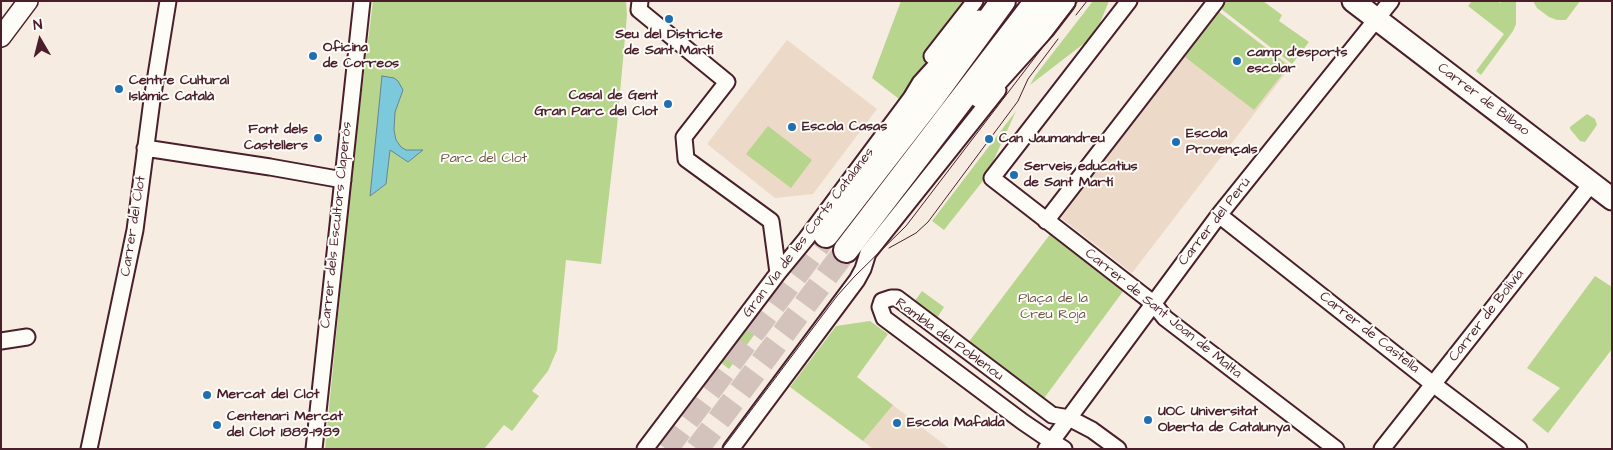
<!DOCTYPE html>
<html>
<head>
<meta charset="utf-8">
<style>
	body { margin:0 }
	#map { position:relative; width:1613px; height:450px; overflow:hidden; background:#f6ece1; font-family:"Architects Daughter",sans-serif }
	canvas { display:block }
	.frame { position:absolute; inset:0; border:2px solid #4a1f2b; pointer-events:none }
	.north { position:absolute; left:15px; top:15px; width:50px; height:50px; -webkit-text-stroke:4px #fdfcf7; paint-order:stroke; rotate:352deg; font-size:14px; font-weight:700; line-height:20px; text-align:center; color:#4a1f2b }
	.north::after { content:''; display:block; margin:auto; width:18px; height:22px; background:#4a1f2b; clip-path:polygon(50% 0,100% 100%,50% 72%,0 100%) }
</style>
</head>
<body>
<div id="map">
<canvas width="1613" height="450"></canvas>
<div class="frame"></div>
<div class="north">N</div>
</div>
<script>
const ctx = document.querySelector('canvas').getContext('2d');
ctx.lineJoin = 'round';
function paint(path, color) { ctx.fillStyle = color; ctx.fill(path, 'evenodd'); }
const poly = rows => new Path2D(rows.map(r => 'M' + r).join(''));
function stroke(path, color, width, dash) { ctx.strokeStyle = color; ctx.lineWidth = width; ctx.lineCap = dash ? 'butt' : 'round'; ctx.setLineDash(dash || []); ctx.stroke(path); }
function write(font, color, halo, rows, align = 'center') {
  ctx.font = font + ' "Architects Daughter",sans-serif'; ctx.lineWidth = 4; ctx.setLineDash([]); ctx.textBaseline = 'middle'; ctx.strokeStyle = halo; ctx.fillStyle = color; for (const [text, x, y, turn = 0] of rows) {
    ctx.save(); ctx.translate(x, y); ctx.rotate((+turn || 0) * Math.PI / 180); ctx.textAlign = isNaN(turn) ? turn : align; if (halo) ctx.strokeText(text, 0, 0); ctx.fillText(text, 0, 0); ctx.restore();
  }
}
paint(poly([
	[1218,11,1291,66,1132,273,1061,218],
	[787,40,877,109,813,194,775,198,707,144],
	[893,405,950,449,873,449,863,441]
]), '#edd9c7');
paint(poly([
	[373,1,626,1,627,15,617,126,601,264,566,260,557,350,548,371,532,391,539,396,512,431,504,425,484,449,325,449,354,153],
	[901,1,969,1,932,51,903,102,872,78],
	[1093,1,1109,1,1095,35,1030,85,1035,76],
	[1226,1,1263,1,1282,15,1279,21,1309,42,1292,64,1220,8],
	[1472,1,1498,1,1500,3,1502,1,1516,1,1516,24,1513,31,1481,75,1476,71,1504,34,1468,6],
	[1533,1,1580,1,1566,20,1557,20,1549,17,1537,8],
	[1219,12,1289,66,1254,110,1185,57],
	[1016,111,986,177,944,230,932,221],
	[1587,114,1595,119,1597,125,1585,142,1580,141,1570,129,1570,127],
	[768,126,812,160,791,188,746,154],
	[1051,233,1124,290,1042,401,968,343],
	[1595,276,1612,287,1612,349,1548,433,1532,420,1560,388,1527,368],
	[922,291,944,307,937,318,914,302],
	[756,314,761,318,757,324,760,327,729,369,720,362],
	[870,321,888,334,857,377,893,405,863,441,790,387,836,326]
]), '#b8d58d');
const water = poly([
	[382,76,394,78,398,81,403,90,395,112,394,130,396,140,401,147,406,150,423,150,408,162,390,150,386,184,370,196,382,76]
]);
paint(water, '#7bc9da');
stroke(water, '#678594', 1);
stroke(poly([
	[666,449,826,235],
	[697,449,846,250]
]), '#d4c3bd', 24, [24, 12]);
const minor = poly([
	[640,1,639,10,727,82,684,137,686,159,771,221,778,273],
	[1129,1,992,178,1153,303,1165,318,1336,449],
	[932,56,975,1],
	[145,148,270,167,343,180],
	[1219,215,1433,384,1519,449],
	[1046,221,1216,1],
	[1,341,27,337],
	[89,449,135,230,152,100,168,1],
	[314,449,362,1],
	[645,449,778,273,806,239,911,98,920,83,979,18],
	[731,449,857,280,863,269,868,253,998,90],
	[1046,449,1219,215,1391,1],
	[1064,449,1051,441,1023,422,884,318,880,307,882,301,891,298,897,298,1052,415,1069,418,1092,430,1118,449],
	[1382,449,1591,184]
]);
const tertiary = poly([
	[1,37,28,1]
]);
const secondary = poly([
	[1353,1,1612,199]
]);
const primary = poly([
	[981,96,1043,27,1063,1],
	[826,235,932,98,1003,1],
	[846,250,1037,1]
]);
stroke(minor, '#4a1f2b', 19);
stroke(tertiary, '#4a1f2b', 22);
stroke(secondary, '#4a1f2b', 25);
stroke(primary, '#4a1f2b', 28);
stroke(minor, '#fdfcf7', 15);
stroke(tertiary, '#fdfcf7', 19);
stroke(secondary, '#fdfcf7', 21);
stroke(primary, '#fdfcf7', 24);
stroke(poly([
	[1076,15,1087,1],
	[889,248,916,233,928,222,1018,101,1028,79,1058,39],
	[722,449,837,296,854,277,906,226,1078,1]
]), '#4a1f2b', 1);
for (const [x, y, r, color] of [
	[669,19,5,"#1f6fb2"],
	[313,56,5,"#1f6fb2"],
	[1237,61,5,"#1f6fb2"],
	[119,89,5,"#1f6fb2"],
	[668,104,5,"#1f6fb2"],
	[792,127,5,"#1f6fb2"],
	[318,138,5,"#1f6fb2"],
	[989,139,5,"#1f6fb2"],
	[1176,142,5,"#1f6fb2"],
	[1014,175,5,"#1f6fb2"],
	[207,395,5,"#1f6fb2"],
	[1148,420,5,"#1f6fb2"],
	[897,423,5,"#1f6fb2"],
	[217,425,5,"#1f6fb2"]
]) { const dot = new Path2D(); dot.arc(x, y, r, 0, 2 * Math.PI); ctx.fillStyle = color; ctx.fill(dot); stroke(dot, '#fdfcf7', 2); }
write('bold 14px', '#4a1f2b', '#fdfcf7', [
	["Seu del Districte",669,35,"center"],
	["de Sant Martí",669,51,"center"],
	["Oficina",323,48],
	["de Correos",323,64],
	["camp d'esports",1247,53],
	["escolar",1247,69],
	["Centre Cultural",129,81],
	["Islàmic Català",129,97],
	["Casal de Gent",658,96,"right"],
	["Gran Parc del Clot",658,112,"right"],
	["Escola Casas",802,127],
	["Font dels",308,130,"right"],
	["Castellers",308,146,"right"],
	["Escola",1186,134],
	["Provençals",1186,150],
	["Can Jaumandreu",999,139],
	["Serveis educatius",1024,167],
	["de Sant Martí",1024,183],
	["Mercat del Clot",217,395],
	["UOC Universitat",1158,412],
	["Oberta de Catalunya",1158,428],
	["Centenari Mercat",227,417],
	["del Clot 1889-1989",227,433],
	["Escola Mafalda",907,423]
], 'left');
write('14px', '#4a1f2b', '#fdfcf7', [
	["Carrer de Bilbao",1483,100,37],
	["Carrer del Perú",1215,222,-52],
	["Carrer dels Escultors Claperós",337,225,-84],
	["Carrer del Clot",134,226,-81],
	["Gran Via de les Corts Catalanes",809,233,-53],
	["Carrer de Sant Joan de Malta",1163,314,39],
	["Carrer de Bolívia",1487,316,-52],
	["Carrer de Castella",1369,333,38],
	["Rambla del Poblenou",949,340,36]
]);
write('14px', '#6b5648', '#fdfcf7', [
	["Parc del Clot",484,159],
	["Plaça de la",1053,299],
	["Creu Roja",1053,315]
]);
</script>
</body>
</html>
